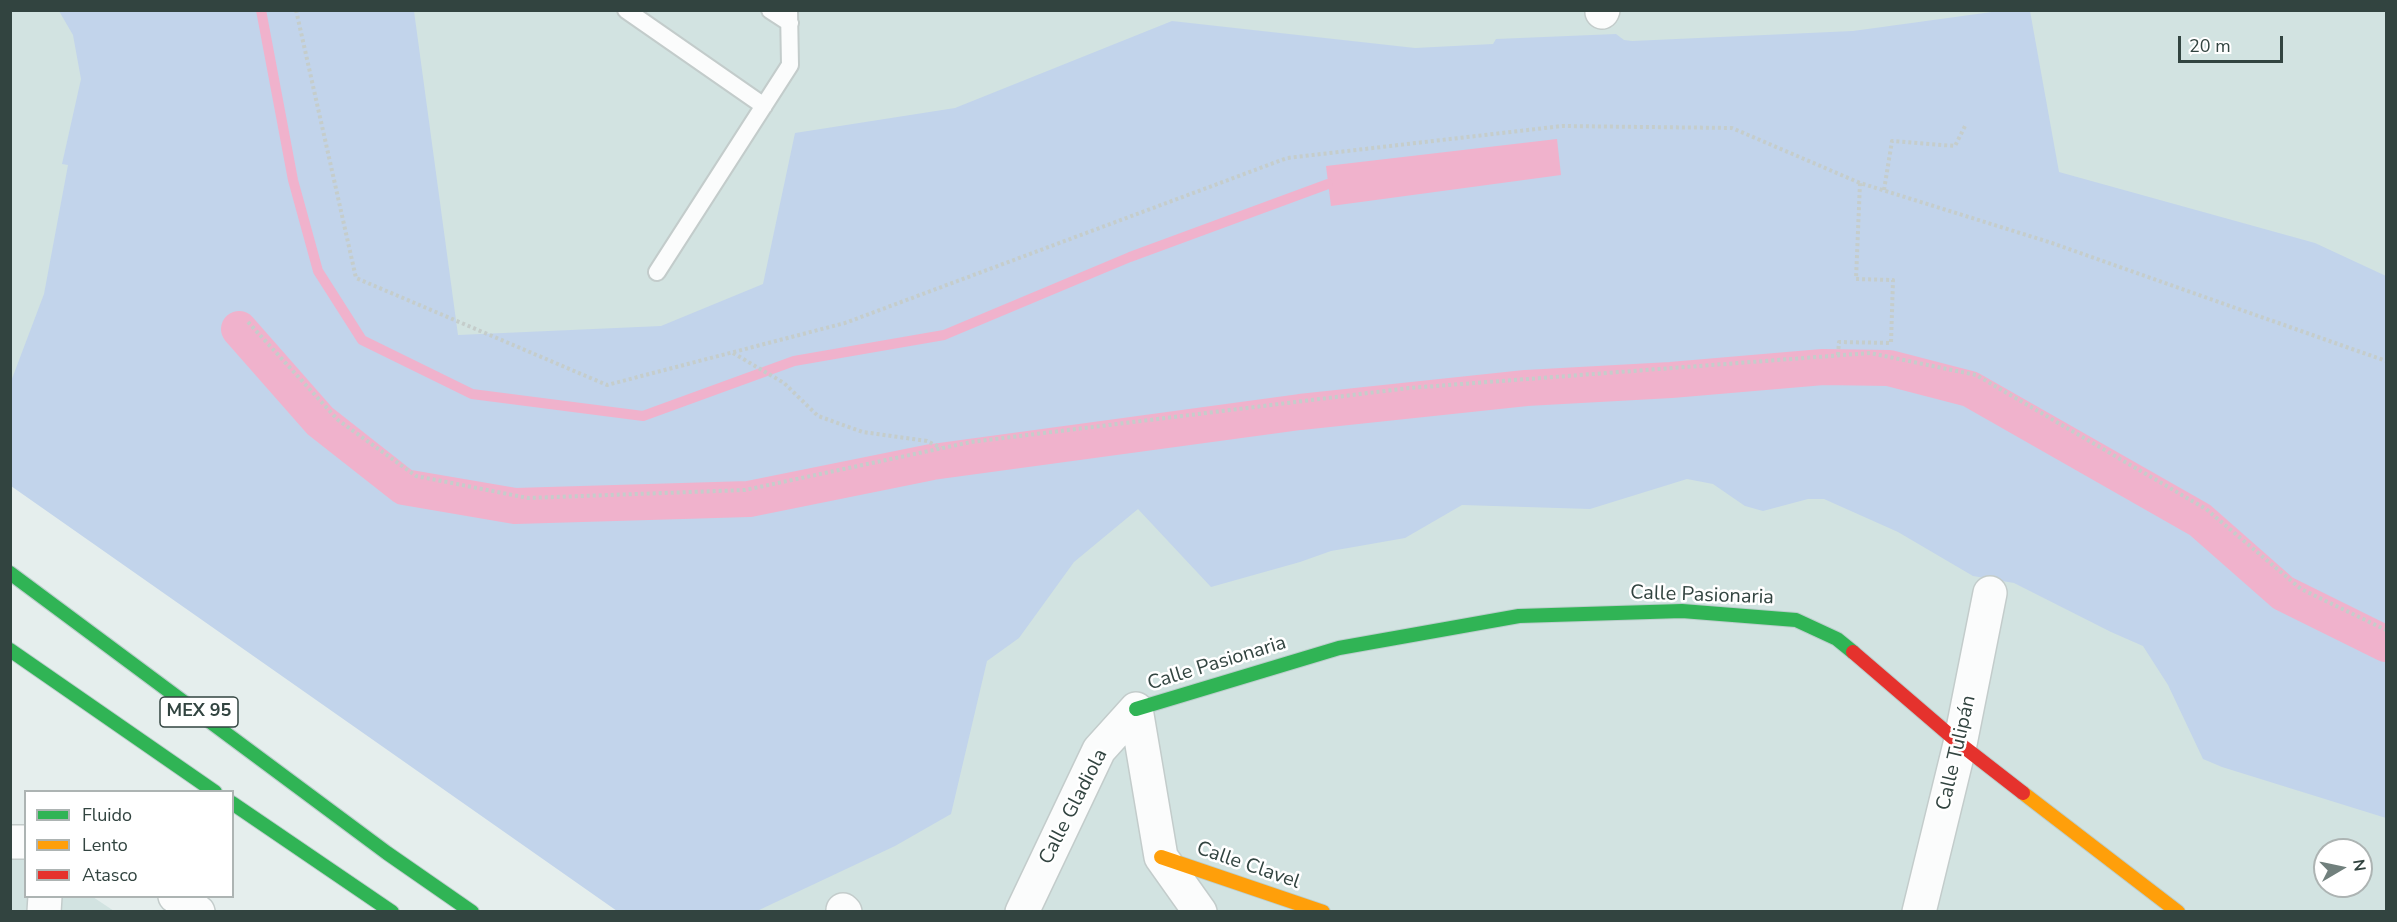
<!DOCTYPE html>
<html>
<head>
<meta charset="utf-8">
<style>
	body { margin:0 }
	#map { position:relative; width:2397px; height:922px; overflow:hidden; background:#e5eeed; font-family:"Nunito Sans",sans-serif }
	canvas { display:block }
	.frame { position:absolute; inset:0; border:12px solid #324440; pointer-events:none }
	.legend { position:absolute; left:24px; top:790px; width:210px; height:108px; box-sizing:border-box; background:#fff; border:2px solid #adb4b3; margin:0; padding:8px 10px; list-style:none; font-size:18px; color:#324440 }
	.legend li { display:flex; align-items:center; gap:12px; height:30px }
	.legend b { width:30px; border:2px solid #adb4b3 }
	.north { position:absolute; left:2313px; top:838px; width:60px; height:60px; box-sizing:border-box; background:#fff; border:2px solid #adb4b3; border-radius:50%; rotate:81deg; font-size:16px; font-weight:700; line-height:24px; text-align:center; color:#324440 }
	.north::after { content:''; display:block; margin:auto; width:21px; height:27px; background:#71807d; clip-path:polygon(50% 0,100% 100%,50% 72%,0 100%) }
	.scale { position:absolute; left:2178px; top:36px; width:105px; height:27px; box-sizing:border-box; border:3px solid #324440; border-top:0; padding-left:8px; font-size:18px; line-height:21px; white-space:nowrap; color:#324440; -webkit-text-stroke:4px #fff; paint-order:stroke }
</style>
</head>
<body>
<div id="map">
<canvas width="2397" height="922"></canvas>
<div class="frame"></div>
<ul class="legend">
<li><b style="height:8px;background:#30b455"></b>Fluido</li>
<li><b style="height:8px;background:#ff9f0a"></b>Lento</li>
<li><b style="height:8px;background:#e5322d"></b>Atasco</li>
</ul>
<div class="north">N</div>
<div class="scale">20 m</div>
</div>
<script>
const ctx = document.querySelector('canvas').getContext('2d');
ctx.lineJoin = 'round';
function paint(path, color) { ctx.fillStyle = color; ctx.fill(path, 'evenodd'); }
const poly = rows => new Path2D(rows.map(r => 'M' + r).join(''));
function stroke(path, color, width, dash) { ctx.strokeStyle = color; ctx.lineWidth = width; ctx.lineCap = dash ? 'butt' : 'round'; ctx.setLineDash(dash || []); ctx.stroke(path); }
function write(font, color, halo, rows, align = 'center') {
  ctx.font = font + ' "Nunito Sans",sans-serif'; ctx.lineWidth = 5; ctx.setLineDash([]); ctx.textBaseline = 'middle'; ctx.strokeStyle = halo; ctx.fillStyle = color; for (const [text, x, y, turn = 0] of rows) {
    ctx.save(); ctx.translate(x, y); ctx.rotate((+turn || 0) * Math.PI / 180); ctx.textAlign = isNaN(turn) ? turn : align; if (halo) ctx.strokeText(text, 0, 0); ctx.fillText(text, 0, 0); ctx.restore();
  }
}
paint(poly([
	[11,11,2386,11,2386,911,636,911,11,475],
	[2325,850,2361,850,2361,886,2325,886],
	[10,835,25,847,26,896,93,897,114,911,11,911]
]), '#d2e3e1');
paint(poly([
	[59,11,414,11,458,335,661,326,763,284,795,133,955,108,1172,21,1415,48,1493,44,1496,39,1616,34,1624,40,1632,41,1853,31,1999,11,2030,11,2059,172,2315,243,2386,276,2386,818,2222,767,2203,759,2168,685,2143,646,2111,632,2014,583,1973,576,1898,532,1824,499,1808,499,1763,511,1745,506,1713,484,1687,479,1590,509,1462,505,1405,538,1331,551,1300,562,1211,587,1138,509,1074,562,1019,638,987,661,951,814,895,846,757,911,617,911,11,486,10,384,44,294,68,165,62,164,81,79,73,35]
]), '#c2d4eb');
paint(poly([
	[1557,139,1561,175,1331,206,1326,166]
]), '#f0b2cc');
stroke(poly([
	[261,10,293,180,318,271,362,340,472,394,643,416,794,361,944,335,1130,257,1328,184]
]), '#f0b2cc', 10);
stroke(poly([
	[239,329,320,421,404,487,515,506,749,499,932,462,1300,412,1526,388,1671,380,1823,367,1889,368,1970,389,2200,520,2283,593,2386,644]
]), '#f0b2cc', 36);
const lane = poly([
	[626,10,764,106],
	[770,10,790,23],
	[657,272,790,65,789,10]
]);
const street = poly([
	[1602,12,1603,10],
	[1136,709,1161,857,1200,912],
	[10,842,26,842],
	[175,896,198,912],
	[843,910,845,912],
	[44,912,45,896],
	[1022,912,1099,750,1136,709],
	[1919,912,1960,744,1990,593]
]);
const fast = poly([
	[10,573,387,853,472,912],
	[10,650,215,792],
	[1136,709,1339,648,1519,616,1682,611,1796,620,1837,639,1853,652],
	[232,803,392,912]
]);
const slow = poly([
	[2023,793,2178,912],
	[1161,857,1323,912]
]);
const jam = poly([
	[1853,652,1960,744,2023,793]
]);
stroke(lane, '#c3cccb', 20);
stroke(street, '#c3cccb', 36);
stroke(fast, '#bbcecc', 16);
stroke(slow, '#bbcecc', 16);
stroke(jam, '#bbcecc', 16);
stroke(poly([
	[296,10,356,278,607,385,845,323,1287,158,1562,126,1732,128,1860,183,2052,243,2386,361],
	[1884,190,1892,141,1955,146,1966,124],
	[248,322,338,420,416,476,528,498,745,490,971,442,1409,388,1870,353,1976,375,2206,509,2301,589,2386,630],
	[733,353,784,383,818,416,863,432,927,441,941,448],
	[1838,355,1839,342,1891,343,1893,280,1856,279,1860,183]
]), '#c5cdcb', 4, [3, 3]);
stroke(lane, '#fbfcfc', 16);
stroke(street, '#fbfcfc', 33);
stroke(fast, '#30b455', 14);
stroke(slow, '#ff9f0a', 14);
stroke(jam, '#e5322d', 14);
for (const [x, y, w] of [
	[199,712,78]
]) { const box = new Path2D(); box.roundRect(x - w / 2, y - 15, w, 30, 4.5); ctx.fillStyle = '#fff'; ctx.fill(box); stroke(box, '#324440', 1.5); }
write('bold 18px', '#324440', null, [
	["MEX 95",199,712]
]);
write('20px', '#324440', '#fff', [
	["Calle Pasionaria",1702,596,2],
	["Calle Pasionaria",1217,664,-17],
	["Calle Tulipán",1957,753,-77],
	["Calle Gladiola",1074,807,-63],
	["Calle Clavel",1248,866,19]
]);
</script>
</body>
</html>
